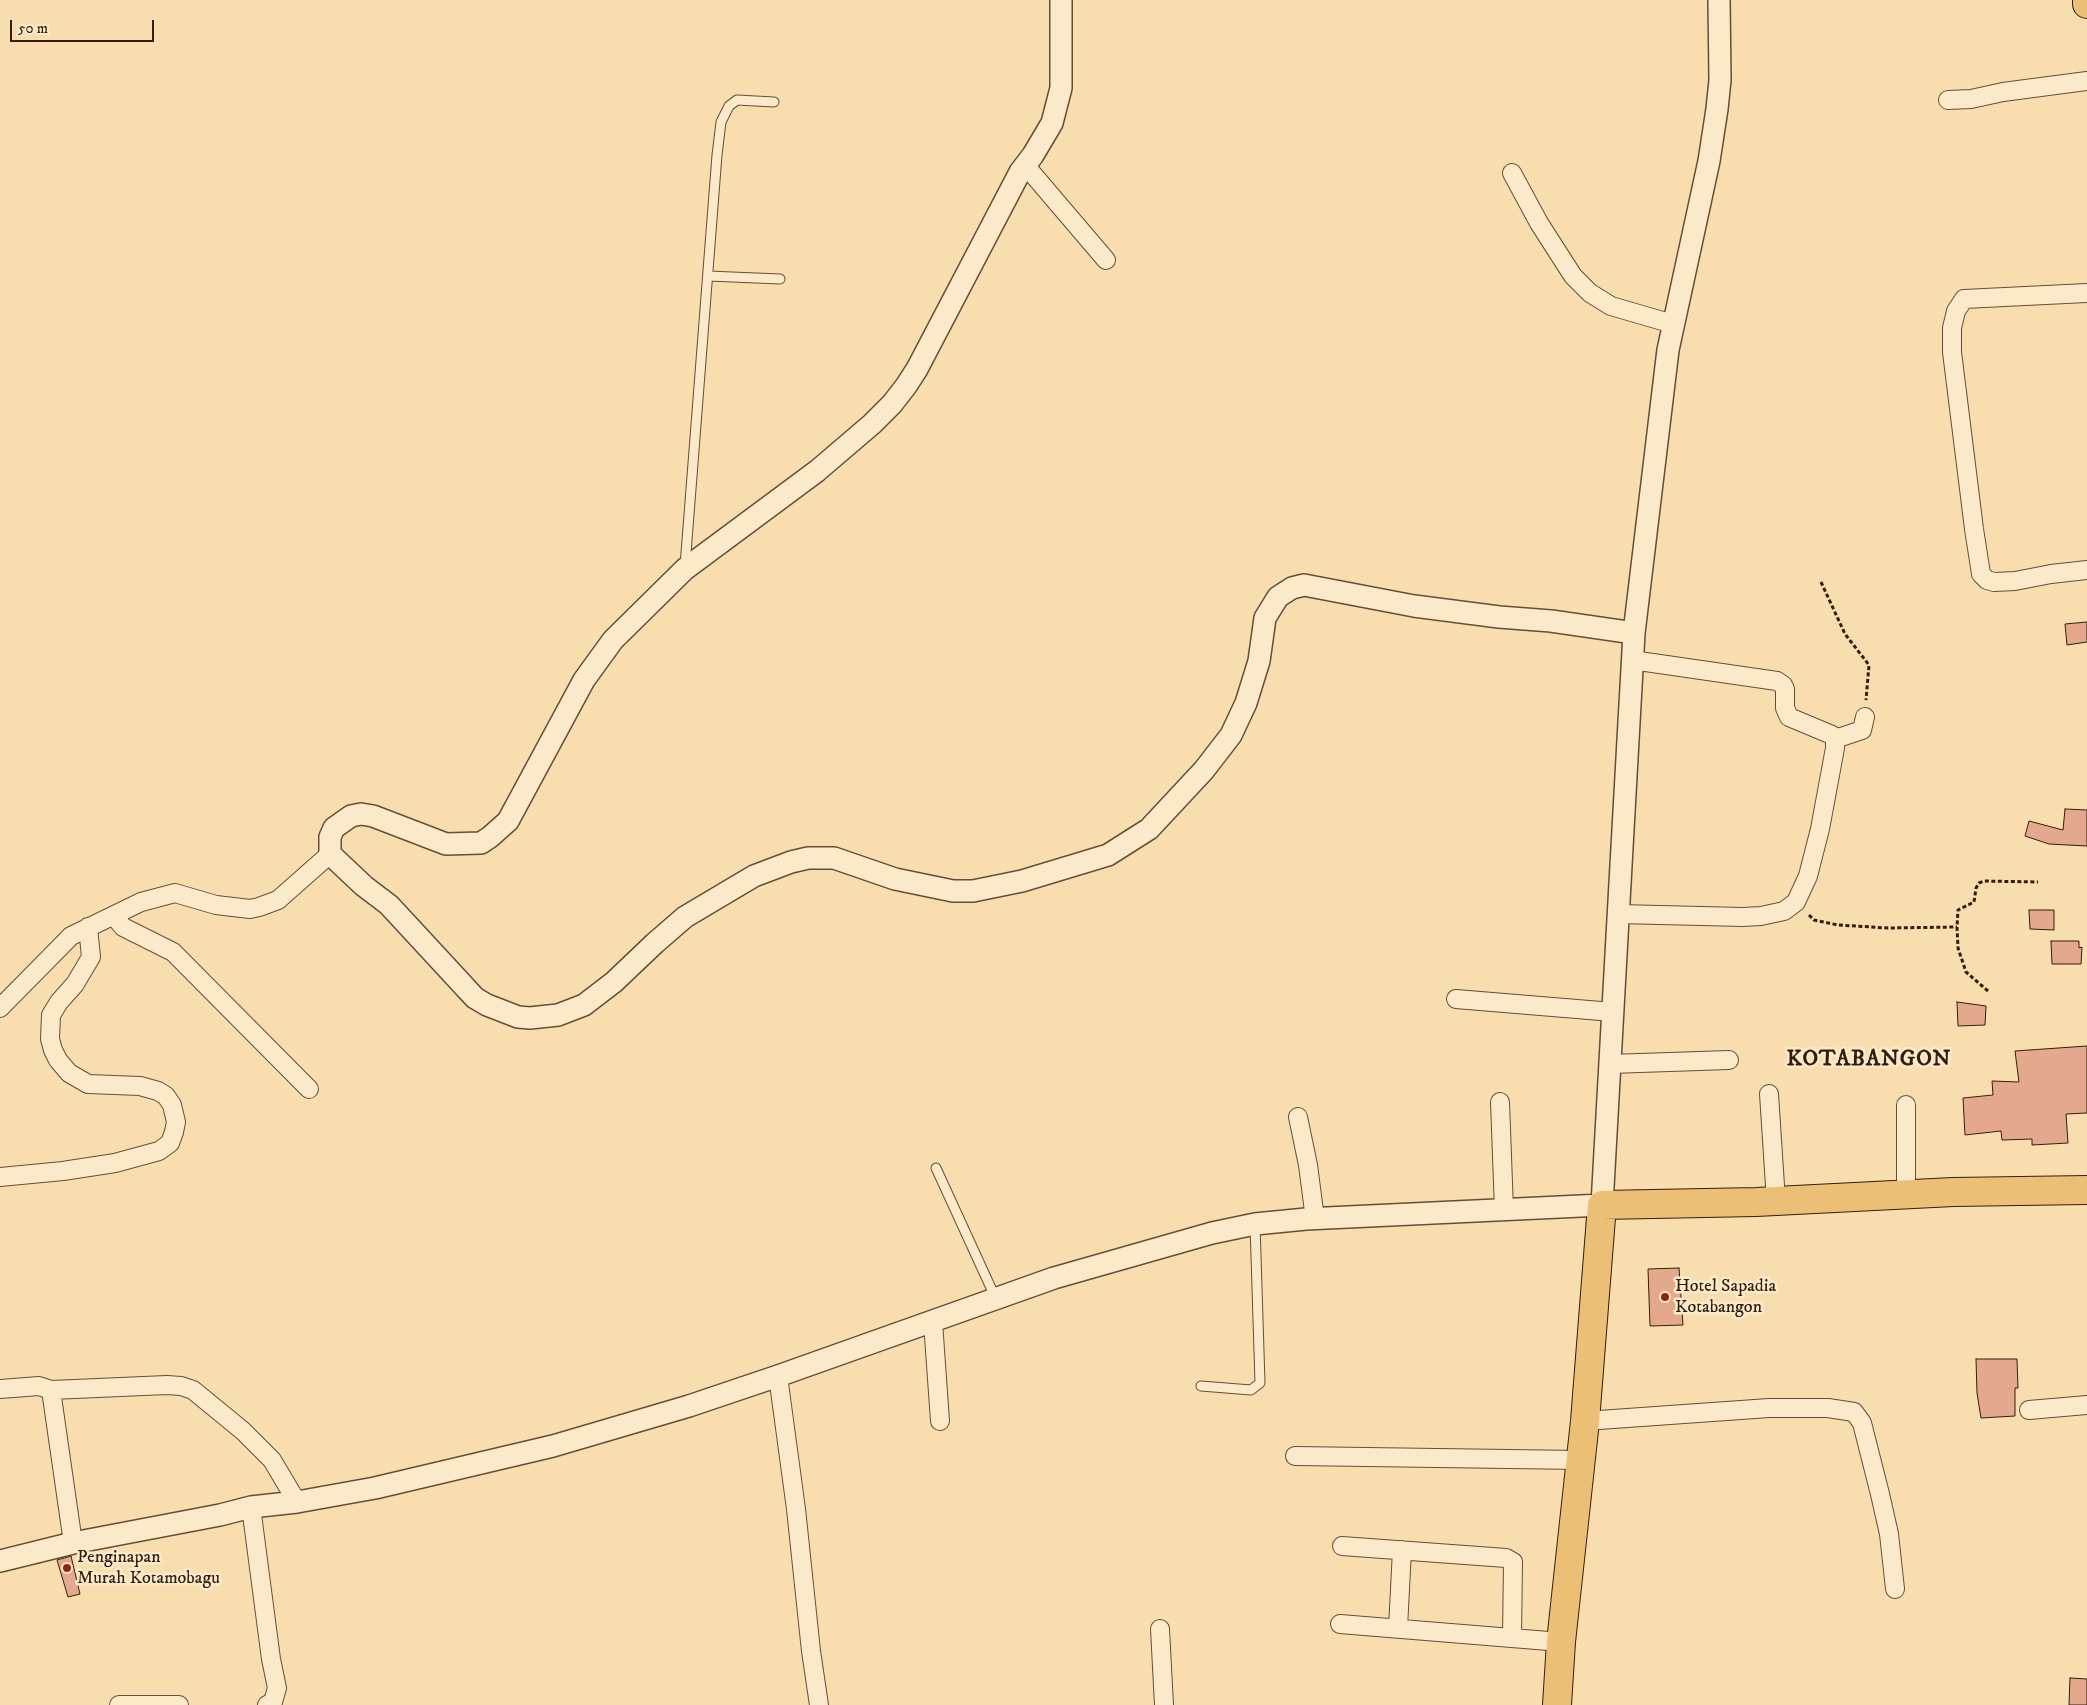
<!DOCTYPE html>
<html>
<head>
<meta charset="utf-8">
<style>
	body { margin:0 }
	#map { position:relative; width:2087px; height:1705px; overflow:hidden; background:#f8deae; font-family:"IM FELL DW Pica",serif }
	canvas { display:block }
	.scale { position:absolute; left:10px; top:20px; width:144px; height:22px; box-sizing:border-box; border:2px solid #321e10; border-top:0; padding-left:6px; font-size:15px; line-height:18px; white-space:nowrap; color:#321e10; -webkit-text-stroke:4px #faeaca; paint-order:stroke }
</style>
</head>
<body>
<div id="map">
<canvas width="2087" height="1705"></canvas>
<div class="scale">50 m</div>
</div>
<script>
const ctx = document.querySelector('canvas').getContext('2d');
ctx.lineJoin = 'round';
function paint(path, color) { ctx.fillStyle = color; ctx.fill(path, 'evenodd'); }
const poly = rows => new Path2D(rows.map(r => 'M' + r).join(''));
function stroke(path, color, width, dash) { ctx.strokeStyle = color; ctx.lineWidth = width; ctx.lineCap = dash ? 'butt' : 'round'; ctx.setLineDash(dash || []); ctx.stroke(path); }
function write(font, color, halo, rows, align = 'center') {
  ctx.font = font + ' "IM FELL DW Pica",serif'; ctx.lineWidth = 5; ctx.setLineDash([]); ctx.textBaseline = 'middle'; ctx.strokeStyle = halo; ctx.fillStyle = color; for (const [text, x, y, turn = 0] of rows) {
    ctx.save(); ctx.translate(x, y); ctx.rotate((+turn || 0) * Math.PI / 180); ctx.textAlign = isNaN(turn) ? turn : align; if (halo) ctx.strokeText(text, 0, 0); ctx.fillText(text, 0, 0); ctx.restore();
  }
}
const building = poly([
	[2087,622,2087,642,2067,645,2065,624,2087,622],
	[2065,809,2087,810,2087,846,2049,844,2025,836,2029,821,2063,830,2065,809],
	[2029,910,2054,910,2054,930,2030,929,2029,910],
	[2051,941,2079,941,2079,948,2082,947,2081,964,2052,964,2051,941],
	[1957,1002,1986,1006,1985,1025,1958,1026,1957,1002],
	[2087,1046,2087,1113,2066,1114,2068,1143,2032,1145,2032,1139,2002,1140,2001,1131,1965,1135,1963,1098,1993,1095,1992,1081,2019,1082,2015,1051,2087,1046],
	[1679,1268,1683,1325,1650,1326,1648,1269,1679,1268],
	[1976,1359,2017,1359,2018,1388,2015,1388,2015,1416,1981,1418,1977,1393,1976,1359],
	[71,1556,80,1594,68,1597,57,1560,71,1556],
	[2070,1678,2087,1679,2087,1705,2069,1705,2070,1678]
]);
paint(building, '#e4a98d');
stroke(building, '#321e10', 1);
const service = poly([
	[708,276,780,279],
	[685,566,717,155,721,122,729,106,737,100,774,102],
	[936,1168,996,1299],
	[1201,1386,1251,1390,1260,1383,1255,1224]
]);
const minor = poly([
	[1948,100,1971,99,2003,92,2087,81],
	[1025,165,1106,260],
	[1512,173,1539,223,1573,276,1590,293,1611,306,1673,324],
	[2087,293,1964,299,1956,311,1952,328,1952,352,1974,529,1981,574,1987,580,1994,582,2015,581,2051,574,2087,570],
	[1835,739,1862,730,1865,717],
	[1618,914,1743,917,1761,916,1784,911,1796,902,1808,876,1820,829,1835,748,1835,739,1832,735,1789,717,1785,708,1785,689,1783,685,1777,681,1632,660],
	[114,916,123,927,173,952,309,1089],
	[1456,999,1613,1012],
	[0,1008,71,936,141,902,175,893,216,905,250,909,259,907,278,900,330,854],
	[1610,1064,1729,1060],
	[1769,1094,1776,1201],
	[1500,1102,1504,1210],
	[1298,1117,1308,1165,1315,1219],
	[0,1177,63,1171,115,1163,159,1151,170,1143,174,1132,176,1122,172,1105,166,1096,158,1091,140,1086,88,1084,69,1073,58,1060,53,1050,50,1039,51,1015,59,1002,75,984,91,957,88,927],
	[1906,1195,1906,1105],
	[933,1322,940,1421],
	[778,1376,796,1509,811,1651,819,1705],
	[0,1389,39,1386,51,1390,73,1543],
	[51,1390,167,1385,181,1386,193,1390,243,1431,272,1460,297,1502],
	[2029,1410,2087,1405],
	[1585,1421,1769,1408,1828,1408,1854,1412,1862,1423,1880,1494,1889,1534,1895,1589],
	[1295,1456,1580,1460],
	[251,1507,271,1659,277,1688,273,1702,267,1705],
	[1342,1546,1506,1558,1513,1562,1512,1638],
	[1340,1624,1561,1642],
	[1398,1628,1402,1550],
	[1160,1629,1164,1705],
	[119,1705,179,1705]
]);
const tertiary = poly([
	[1061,0,1061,88,1052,123,1033,155,1020,172,917,369,906,386,892,404,872,424,817,471,685,569,613,640,584,680,508,821,490,837,481,843,446,844,373,816,361,814,351,816,334,828,330,837,330,854,364,886,389,905,463,985,475,998,487,1005,518,1017,530,1018,558,1015,584,1005,614,982,655,943,685,917,754,876,791,862,808,858,834,858,895,879,953,891,973,891,1022,881,1108,855,1149,829,1204,770,1231,735,1246,703,1259,661,1265,618,1278,597,1292,588,1304,585,1414,606,1499,617,1551,621,1634,633,1668,350,1709,161,1717,109,1720,80,1719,0],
	[0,1561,73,1543,220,1515,251,1507,297,1502,375,1488,553,1446,689,1406,778,1376,1054,1278,1212,1233,1255,1224,1306,1219,1602,1205,1634,633]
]);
const trunk = poly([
	[2087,0,2087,4],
	[1557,1705,1561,1642,1585,1421,1602,1205,1756,1202,1953,1192,2087,1190]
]);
stroke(service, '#644e38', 11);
stroke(minor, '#644e38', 20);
stroke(tertiary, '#644e38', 24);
stroke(trunk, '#321e10', 30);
stroke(poly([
	[1821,582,1845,634,1869,665,1866,700],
	[1809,915,1814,920,1838,925,1888,928,1957,927],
	[1988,991,1966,972,1958,948,1957,927,1958,910,1974,902,1976,888,1979,883,1984,881,2038,882]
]), '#321e10', 3, [4, 2.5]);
stroke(service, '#faeaca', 9);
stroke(minor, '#faeaca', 18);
stroke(tertiary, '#faeaca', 21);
stroke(trunk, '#ecbf77', 28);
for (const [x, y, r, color] of [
	[1665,1297,5,"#8f2418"],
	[67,1568,5,"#8f2418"]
]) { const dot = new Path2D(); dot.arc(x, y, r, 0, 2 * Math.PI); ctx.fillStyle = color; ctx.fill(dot); stroke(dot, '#faeaca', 2); }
write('18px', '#321e10', '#faeaca', [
	["Hotel Sapadia",1675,1287],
	["Kotabangon",1675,1308],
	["Penginapan",77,1558],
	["Murah Kotamobagu",77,1579]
], 'left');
ctx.letterSpacing = '1px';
write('bold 22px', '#321e10', '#faeaca', [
	["KOTABANGON",1869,1060]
]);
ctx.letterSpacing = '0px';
</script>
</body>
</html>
